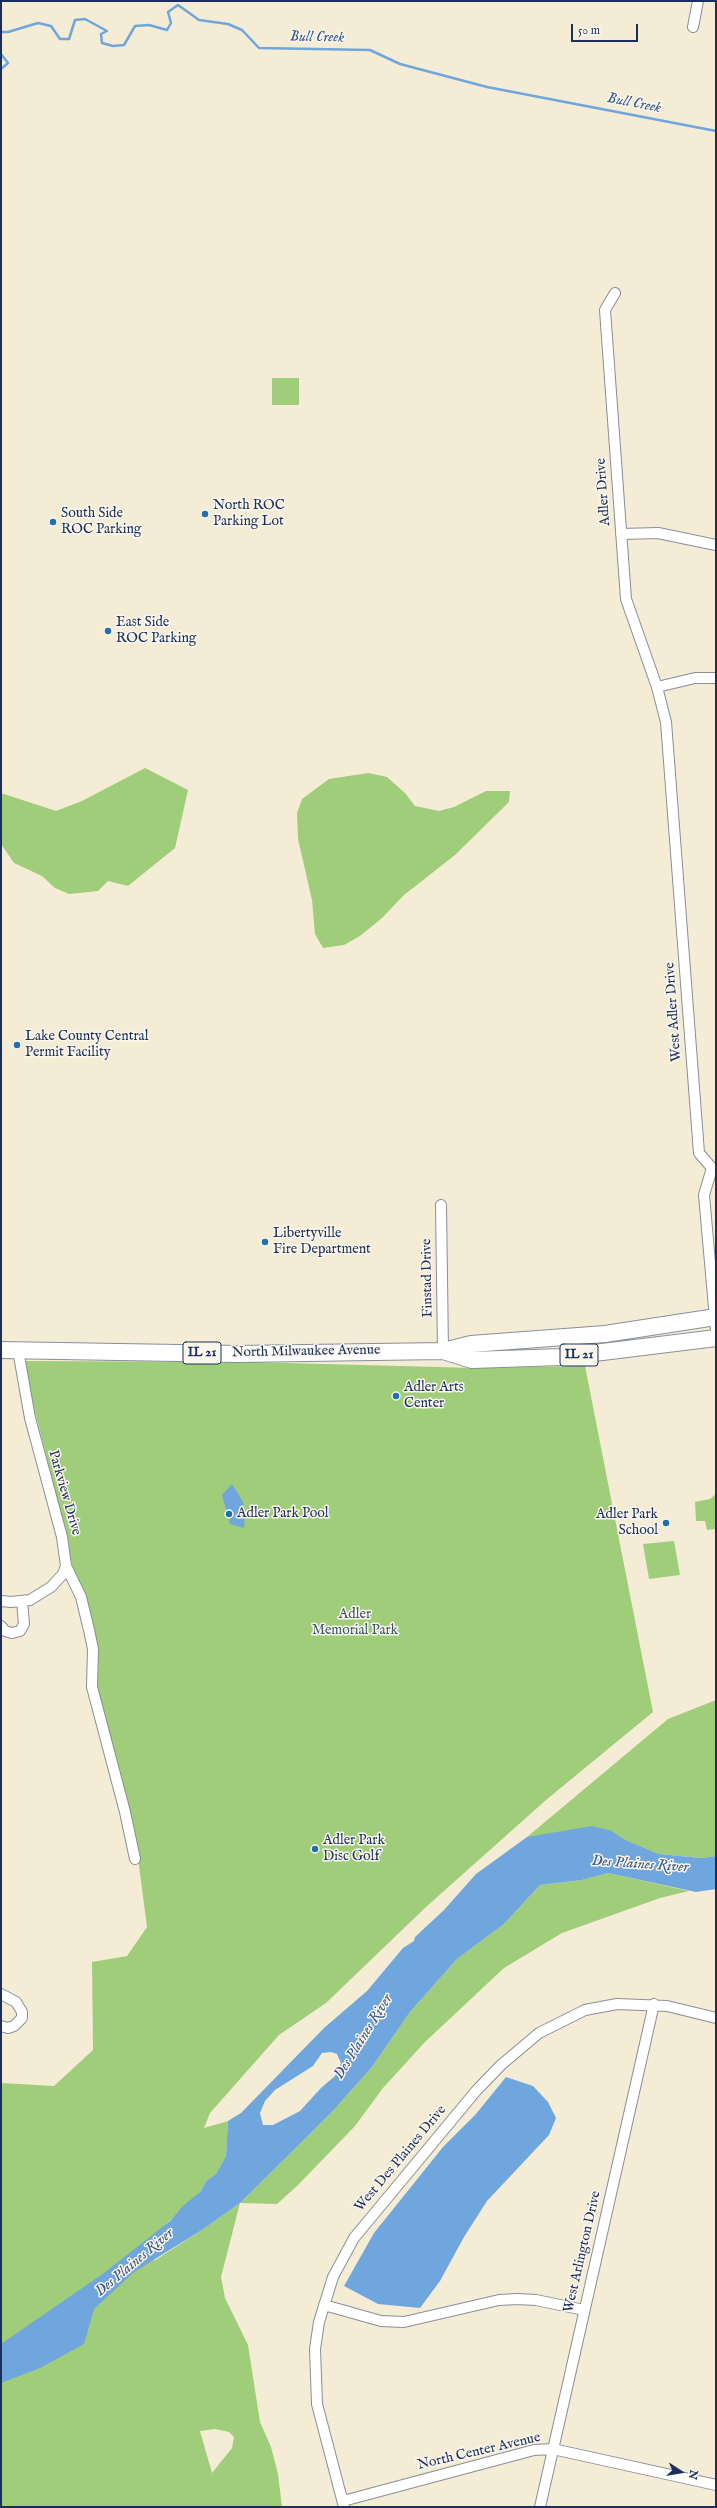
<!DOCTYPE html>
<html>
<head>
<meta charset="utf-8">
<style>
	body { margin:0 }
	#map { position:relative; width:717px; height:2508px; overflow:hidden; background:#f5ecd6; font-family:"IM FELL English",serif }
	canvas { display:block }
	.frame { position:absolute; inset:0; border:2px solid #1b2f5e; pointer-events:none }
	.north { position:absolute; left:661px; top:2452px; width:40px; height:40px; -webkit-text-stroke:3px #fbf7ec; paint-order:stroke; rotate:102deg; font-size:11px; font-weight:700; line-height:16px; text-align:center; color:#1b2f5e }
	.north::after { content:''; display:block; margin:auto; width:14px; height:18px; background:#1b2f5e; clip-path:polygon(50% 0,100% 100%,50% 72%,0 100%) }
	.scale { position:absolute; left:571px; top:24px; width:67px; height:18px; box-sizing:border-box; border:2px solid #1b2f5e; border-top:0; padding-left:5px; font-size:12px; line-height:14px; white-space:nowrap; color:#1b2f5e; -webkit-text-stroke:3px #fbf7ec; paint-order:stroke }
</style>
</head>
<body>
<div id="map">
<canvas width="717" height="2508"></canvas>
<div class="frame"></div>
<div class="north">N</div>
<div class="scale">50 m</div>
</div>
<script>
const ctx = document.querySelector('canvas').getContext('2d');
ctx.lineJoin = 'round';
function paint(path, color) { ctx.fillStyle = color; ctx.fill(path, 'evenodd'); }
const poly = rows => new Path2D(rows.map(r => 'M' + r).join(''));
function stroke(path, color, width, dash) { ctx.strokeStyle = color; ctx.lineWidth = width; ctx.lineCap = dash ? 'butt' : 'round'; ctx.setLineDash(dash || []); ctx.stroke(path); }
function write(font, color, halo, rows, align = 'center') {
  ctx.font = font + ' "IM FELL English",serif'; ctx.lineWidth = 3; ctx.setLineDash([]); ctx.textBaseline = 'middle'; ctx.strokeStyle = halo; ctx.fillStyle = color; for (const [text, x, y, turn = 0] of rows) {
    ctx.save(); ctx.translate(x, y); ctx.rotate((+turn || 0) * Math.PI / 180); ctx.textAlign = isNaN(turn) ? turn : align; if (halo) ctx.strokeText(text, 0, 0); ctx.fillText(text, 0, 0); ctx.restore();
  }
}
paint(poly([
	[272,378,299,378,299,405,272,405],
	[145,768,188,790,175,848,128,886,108,881,98,891,69,894,55,888,42,876,14,863,1,844,1,793,56,811,82,801],
	[368,773,387,777,405,793,415,806,439,811,454,807,486,791,510,791,509,802,455,855,404,895,382,918,360,936,344,945,323,948,315,934,312,900,298,839,297,813,302,799,329,779],
	[22,1361,249,1362,475,1368,585,1366,653,1712,546,1800,426,1907,326,2003,279,2035,210,2113,204,2128,228,2121,226,2156,216,2174,206,2181,201,2191,164,2226,154,2261,202,2230,240,2203,331,2113,372,2067,410,2012,457,1959,504,1924,540,1885,582,1880,608,1873,689,1891,660,1898,562,1933,504,1968,425,2042,383,2088,355,2126,298,2185,277,2204,240,2203,221,2277,225,2298,248,2345,260,2422,271,2447,278,2474,282,2507,1,2507,1,2083,54,2086,93,2050,92,1962,127,1956,147,1927,138,1858,93,1687,96,1652,74,1575,66,1533],
	[215,2429,229,2432,234,2437,232,2448,212,2473,200,2431],
	[716,1494,716,1529,707,1530,705,1521,696,1521,695,1502,710,1499],
	[674,1541,680,1575,649,1579,643,1544],
	[716,1700,716,1856,701,1858,659,1854,624,1840,612,1831,527,1837,668,1719]
]), '#a0cd7a');
paint(poly([
	[232,1484,243,1502,245,1512,244,1528,230,1524,222,1495],
	[592,1826,612,1831,625,1840,659,1854,701,1858,716,1856,716,1889,696,1892,608,1873,582,1880,540,1885,504,1924,457,1959,410,2012,372,2067,331,2113,240,2203,202,2230,134,2272,94,2309,84,2344,40,2368,1,2383,1,2344,104,2273,170,2221,183,2206,201,2191,206,2181,216,2174,226,2156,228,2121,241,2113,324,2028,367,1991,403,1948,414,1941,415,1937,444,1910,476,1874,527,1837],
	[331,2052,337,2054,341,2063,335,2076,321,2088,300,2111,273,2125,263,2125,260,2113,265,2101,275,2090,313,2066,322,2053],
	[506,2077,533,2086,548,2102,556,2118,549,2135,487,2201,464,2237,440,2281,420,2308,378,2304,344,2286,374,2233,443,2147,476,2114]
]), '#6ea6dd');
stroke(poly([
	[1,32,8,32,38,23,51,26,60,39,69,39,75,20,85,19,107,31,101,34,102,43,113,46,124,45,135,26,149,25,167,30,171,23,168,12,178,5,199,20,228,24,242,30,259,48,370,50,400,64,487,87,716,131],
	[1,54,8,63,1,69]
]), '#6ea6dd', 2.5);
const street = poly([
	[693,27,698,1],
	[615,293,605,310,626,599,657,687,666,722,699,1153,712,1168,704,1195,716,1330],
	[621,534,658,533,716,545],
	[657,687,695,678,716,678],
	[441,1205,443,1351],
	[66,1566,81,1597,89,1630,93,1649,92,1687,125,1812,135,1859],
	[1,1601,11,1602,30,1600,51,1587,63,1574,66,1566,62,1537,30,1418,18,1350],
	[1,1626,5,1631,12,1633,20,1631,24,1624,22,1601],
	[1,1994,16,2002,22,2012,22,2018,14,2026,8,2028,1,2026],
	[324,2305,381,2321,404,2322,499,2300,517,2299,536,2300,584,2310],
	[343,2501,534,2450,553,2449,716,2485],
	[344,2507,317,2404,315,2349,319,2322,333,2277,354,2238,476,2091,501,2065,539,2033,585,2010,617,2004,667,2006,716,2018],
	[540,2507,654,2004]
]);
const primary = poly([
	[1,1350,237,1354,443,1351,471,1344,605,1334,716,1317],
	[443,1351,472,1360,562,1357,716,1338]
]);
stroke(street, '#888e9a', 12);
stroke(primary, '#888e9a', 18);
stroke(street, '#fff', 10);
stroke(primary, '#fff', 16);
for (const [x, y, r, color] of [
	[205,514,4,"#1f6fb2"],
	[53,522,4,"#1f6fb2"],
	[108,631,4,"#1f6fb2"],
	[17,1045,4,"#1f6fb2"],
	[265,1242,4,"#1f6fb2"],
	[396,1396,4,"#1f6fb2"],
	[229,1514,4,"#1f6fb2"],
	[666,1523,4,"#1f6fb2"],
	[315,1849,4,"#1f6fb2"]
]) { const dot = new Path2D(); dot.arc(x, y, r, 0, 2 * Math.PI); ctx.fillStyle = color; ctx.fill(dot); stroke(dot, '#fbf7ec', 1.5); }
for (const [x, y, w] of [
	[202,1353,38],
	[579,1355,38]
]) { const box = new Path2D(); box.roundRect(x - w / 2, y - 11, w, 22, 3); ctx.fillStyle = '#fbf7ec'; ctx.fill(box); stroke(box, '#1b2f5e', 1); }
write('bold 13px', '#1b2f5e', null, [
	["IL 21",202,1353],
	["IL 21",579,1355]
]);
write('14px', '#1b2f5e', '#fbf7ec', [
	["Adler Drive",604,492,-94],
	["West Adler Drive",674,1012,-94],
	["Finstad Drive",428,1278,-91],
	["North Milwaukee Avenue",306,1352,-1],
	["Parkview Drive",64,1493,74],
	["West Des Plaines Drive",401,2159,-50],
	["West Arlington Drive",583,2252,-77],
	["North Center Avenue",479,2452,-13]
]);
write('14px', '#1b2f5e', '#fbf7ec', [
	["North ROC",213,506],
	["Parking Lot",213,522],
	["South Side",61,514],
	["ROC Parking",61,530],
	["East Side",116,623],
	["ROC Parking",116,639],
	["Lake County Central",25,1037],
	["Permit Facility",25,1053],
	["Libertyville",273,1234],
	["Fire Department",273,1250],
	["Adler Arts",404,1388],
	["Center",404,1404],
	["Adler Park Pool",237,1514],
	["Adler Park",658,1515,"right"],
	["School",658,1531,"right"],
	["Adler Park",323,1841],
	["Disc Golf",323,1857]
], 'left');
write('14px', '#3c5665', '#fbf7ec', [
	["Adler",355,1615],
	["Memorial Park",355,1631]
]);
write('italic 15px', '#38598a', '#fbf7ec', [
	["Bull Creek",317,38,1],
	["Bull Creek",634,104,11],
	["Des Plaines River",640,1865,4],
	["Des Plaines River",364,2037,-58],
	["Des Plaines River",135,2263,-40]
]);
</script>
</body>
</html>
